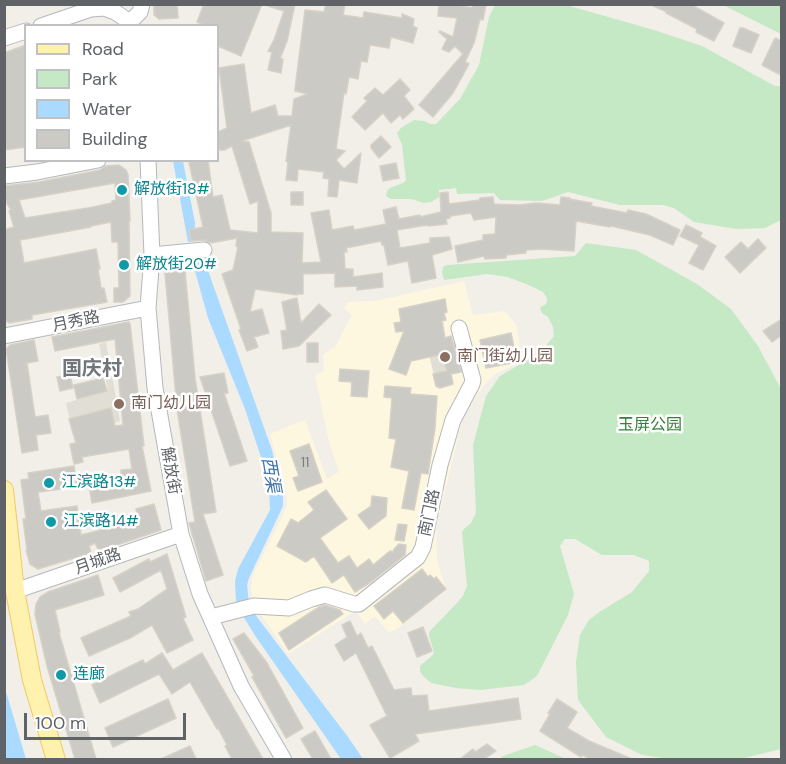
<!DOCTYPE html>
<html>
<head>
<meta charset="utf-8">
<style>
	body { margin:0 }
	#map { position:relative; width:786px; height:764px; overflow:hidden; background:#f1efe8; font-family:"DM Sans",sans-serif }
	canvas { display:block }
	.frame { position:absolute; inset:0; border:6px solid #5f6368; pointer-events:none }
	.legend { position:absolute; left:24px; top:24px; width:195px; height:138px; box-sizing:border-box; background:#fff; border:2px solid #bfc1c3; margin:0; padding:8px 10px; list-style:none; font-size:18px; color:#5f6368 }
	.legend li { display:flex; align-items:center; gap:12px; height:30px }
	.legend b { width:30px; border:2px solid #bfc1c3 }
	.scale { position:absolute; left:24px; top:713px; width:162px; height:27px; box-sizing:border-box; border:3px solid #5f6368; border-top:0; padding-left:8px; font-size:18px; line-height:21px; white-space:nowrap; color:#5f6368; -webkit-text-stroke:4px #fff; paint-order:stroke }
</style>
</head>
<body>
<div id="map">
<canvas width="786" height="764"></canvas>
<div class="frame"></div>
<ul class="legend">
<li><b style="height:8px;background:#fff2af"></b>Road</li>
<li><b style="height:16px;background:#c5e8c5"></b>Park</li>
<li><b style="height:16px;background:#aadaff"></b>Water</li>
<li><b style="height:16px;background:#cccac5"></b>Building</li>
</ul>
<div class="scale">100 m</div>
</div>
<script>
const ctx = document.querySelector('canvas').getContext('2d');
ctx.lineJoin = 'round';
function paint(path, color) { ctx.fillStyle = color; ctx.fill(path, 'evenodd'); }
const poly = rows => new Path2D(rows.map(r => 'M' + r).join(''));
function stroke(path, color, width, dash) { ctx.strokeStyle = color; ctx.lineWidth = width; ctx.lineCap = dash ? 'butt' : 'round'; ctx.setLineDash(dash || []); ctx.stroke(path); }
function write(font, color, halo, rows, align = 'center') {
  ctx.font = font + ' "DM Sans","Noto Sans SC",sans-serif'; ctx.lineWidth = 5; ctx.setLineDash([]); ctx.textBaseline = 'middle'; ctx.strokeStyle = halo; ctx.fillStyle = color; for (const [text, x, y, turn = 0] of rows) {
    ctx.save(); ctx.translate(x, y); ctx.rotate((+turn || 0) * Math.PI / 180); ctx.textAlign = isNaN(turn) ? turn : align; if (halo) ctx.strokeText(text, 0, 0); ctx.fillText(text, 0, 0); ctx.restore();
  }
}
paint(poly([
	[464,281,473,315,505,311,516,325,523,360,495,374,484,385,463,417,436,528,437,560,446,590,402,625,389,633,375,616,365,624,355,611,288,654,262,616,252,597,251,587,253,575,283,515,287,504,286,492,270,434,305,420,327,479,339,472,329,442,315,375,324,371,323,354,335,347,352,315,344,308,348,302,375,301]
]), '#fef7e0');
paint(poly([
	[452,336,453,342,456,341,463,371,451,374,453,384,437,388,426,342],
	[106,342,120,421,73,435,66,403,108,391,99,344]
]), '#e1ded6');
paint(poly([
	[566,5,654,30,702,46,775,86,781,86,781,220,765,228,737,229,694,222,674,208,663,205,620,205,568,192,542,201,500,200,494,193,457,194,456,188,439,190,439,197,431,202,424,203,411,199,391,199,386,196,387,191,390,188,403,183,406,180,402,145,397,133,401,128,414,120,424,121,430,124,436,124,460,99,479,65,489,17,495,5],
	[723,5,781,5,781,34],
	[586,243,636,250,697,284,731,309,758,346,781,389,781,749,740,759,669,759,642,755,606,737,578,700,576,662,580,635,589,620,601,611,632,592,649,571,649,561,634,555,602,555,575,539,565,539,560,546,574,594,568,615,537,676,524,685,480,690,456,688,431,683,423,676,420,671,420,666,433,655,434,652,429,636,429,632,457,603,463,596,467,586,462,532,464,529,471,523,476,513,473,445,486,396,500,376,541,352,554,336,553,327,548,317,542,313,540,308,542,306,545,305,547,302,547,298,543,292,531,286,508,277,487,274,444,280,442,272,443,267,447,265,575,256],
	[535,745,566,759,499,759,503,756]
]), '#c5e8c5');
paint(poly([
	[173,161,183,161,195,223,195,241,188,242],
	[206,265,272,450,283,497,283,506,249,578,247,585,249,603,257,617,348,737,363,759,341,759,256,637,243,616,236,602,235,581,238,569,270,510,269,487,266,472,245,409,208,318,195,271],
	[4,688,7,695,26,759,5,759]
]), '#aadaff');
stroke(poly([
	[196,256,200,273]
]), '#aadaff', 3);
const building = poly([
	[154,4,177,4,178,18,159,19,154,15,154,4],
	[204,4,262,4,241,56,218,46,218,26,206,26,197,22,204,4],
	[268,4,295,4,287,41,280,59,283,59,281,73,268,70,272,52,268,51,274,40,284,11,268,6,268,4],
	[326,4,345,4,343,15,363,18,364,12,402,18,402,14,414,19,413,26,417,28,413,43,391,37,389,48,370,45,367,62,361,61,358,79,349,77,346,94,344,93,336,149,345,151,336,160,344,169,361,153,357,183,339,180,337,197,328,196,329,179,323,178,324,172,298,169,297,181,286,180,288,162,286,161,291,125,242,141,249,142,271,213,271,232,303,233,302,263,321,262,311,213,329,210,332,230,353,226,354,230,386,224,383,210,396,207,399,219,420,215,420,217,441,212,440,193,448,192,449,204,480,200,480,198,493,197,494,204,519,205,536,203,560,205,561,197,570,198,569,199,592,203,591,206,627,213,628,210,646,214,680,230,673,245,650,235,611,226,610,227,576,221,574,251,540,249,526,250,526,253,506,255,506,258,485,259,484,256,458,262,455,246,483,240,483,235,495,234,496,217,474,220,471,213,450,216,450,218,446,219,447,224,428,226,427,225,397,230,400,248,430,243,430,238,449,237,452,249,432,255,436,278,412,283,408,261,388,265,384,245,382,245,381,241,346,248,347,252,344,252,345,269,353,269,353,277,382,273,383,287,357,290,357,286,335,287,335,273,303,274,303,294,296,294,297,295,255,289,250,312,262,309,269,333,254,337,258,347,247,351,239,330,241,329,222,274,233,270,238,247,236,246,237,238,211,243,204,240,191,241,189,230,203,227,189,162,208,160,213,197,222,195,230,230,258,233,258,201,250,204,232,146,224,150,220,150,218,145,218,132,227,128,219,68,244,64,251,113,275,105,278,116,292,116,294,99,308,94,295,91,295,89,305,10,324,12,326,4],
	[439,4,454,4,472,8,473,4,486,4,483,20,480,19,474,43,465,62,469,64,453,93,433,117,419,105,463,54,455,46,449,52,442,49,447,39,439,32,440,31,453,37,457,18,438,16,439,4],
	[649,4,690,4,724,23,714,41,696,32,697,29,666,13,667,12,649,4],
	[740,28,743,28,759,35,751,53,733,46,740,28],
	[775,38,782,41,782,69,779,74,762,65,775,38],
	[26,45,26,147,4,150,4,53,26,45],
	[400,79,410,90,404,96,414,109,403,119,400,115,391,123,383,113,365,130,352,117,367,101,364,98,375,88,383,95,400,79],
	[381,136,391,147,379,158,371,148,371,145,381,136],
	[396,163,399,178,383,181,380,166,396,163],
	[119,165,126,170,128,175,130,221,129,221,130,296,123,302,114,302,114,288,119,288,118,242,112,242,111,222,91,226,91,227,20,240,24,263,96,249,100,269,98,269,101,288,104,288,107,302,32,315,32,319,9,323,4,319,4,230,14,227,9,211,11,210,4,198,4,186,39,182,100,170,105,166,119,165],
	[115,183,116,200,112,201,112,203,88,208,25,218,19,200,115,183],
	[291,192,303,192,303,205,291,205,291,192],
	[686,225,702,233,700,237,716,246,703,270,689,263,699,245,680,236,686,225],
	[758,239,766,248,740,273,725,257,741,242,748,249,758,239],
	[185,271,195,378,216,512,203,514,223,575,206,581,189,523,195,522,177,409,165,273,185,271],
	[297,298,301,323,319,304,331,315,299,346,283,349,281,331,287,330,282,302,297,298],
	[445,299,447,312,444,313,446,320,442,321,445,338,451,336,461,372,451,374,453,384,440,388,436,386,433,374,447,371,443,354,411,361,406,375,389,369,404,331,396,332,394,323,401,322,399,309,445,299],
	[782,319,782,335,772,342,763,331,782,319],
	[129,322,130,324,144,446,142,446,151,491,92,503,88,480,121,475,121,470,132,469,129,449,82,457,83,462,74,464,70,444,76,443,69,419,111,408,115,426,123,425,115,339,55,351,52,337,129,322],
	[511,333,517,362,486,368,480,340,511,333],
	[34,340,38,361,27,363,35,417,48,415,51,433,36,435,38,450,22,453,6,349,10,345,34,340],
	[307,343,318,343,318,362,307,362,307,343],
	[340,369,369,371,367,397,351,396,352,382,339,381,340,369],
	[224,373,228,393,224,393,247,461,230,466,200,377,224,373],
	[70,375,73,388,60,391,57,377,70,375],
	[103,378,107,391,77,399,74,385,103,378],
	[385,386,411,388,410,394,437,396,435,428,428,474,421,473,414,510,402,508,409,471,391,467,396,439,389,438,392,398,384,397,385,386],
	[309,444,322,482,298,491,293,478,299,476,290,451,309,444],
	[74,466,77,487,38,492,41,511,77,506,81,535,101,530,98,520,116,514,120,525,139,519,136,509,154,504,161,530,99,551,95,543,89,546,91,553,38,569,30,564,26,550,27,550,23,519,26,519,21,480,29,479,28,473,74,466],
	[326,490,347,519,320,538,338,563,349,556,357,568,369,559,373,565,390,551,393,552,394,549,399,544,406,545,405,555,371,582,355,592,344,575,332,583,314,556,306,562,277,546,291,519,298,523,314,510,308,502,326,490],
	[372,496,387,498,386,516,369,529,358,515,371,506,372,496],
	[398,524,407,525,404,541,395,540,398,524],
	[167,554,186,617,183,618,193,640,167,653,152,625,130,638,89,656,81,638,131,616,129,612,138,609,167,589,161,570,120,592,113,578,149,559,150,562,167,554],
	[422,569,428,577,430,575,434,579,436,577,446,589,403,623,393,611,384,619,374,606,422,569],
	[98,575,104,595,55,610,60,632,59,633,96,759,75,759,47,666,35,614,36,604,40,597,48,592,98,575],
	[325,605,340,610,343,614,289,650,279,633,319,607,325,605],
	[350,621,357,636,361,633,368,648,372,646,394,690,411,688,412,696,427,695,429,711,518,698,521,719,415,734,419,741,390,758,370,725,387,716,356,653,344,661,335,645,347,637,342,625,350,621],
	[423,627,432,651,417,657,408,633,423,627],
	[244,633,267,663,303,728,286,738,252,677,254,676,233,639,244,633],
	[162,653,173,670,202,653,263,759,232,759,225,746,227,745,218,728,217,729,190,682,172,694,159,674,100,703,92,685,143,660,145,664,162,653],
	[168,699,176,718,113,747,105,728,168,699],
	[557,699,577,712,567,728,589,741,632,759,591,759,582,755,581,757,540,731,550,714,548,713,557,699],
	[315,731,331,759,313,759,301,739,315,731],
	[487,744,496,751,484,759,460,759,473,749,475,752,487,744],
	[190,746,196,759,161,759,190,746]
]);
paint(building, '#cccac5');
stroke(building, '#d6d1c6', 1.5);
const minor = poly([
	[130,22,140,12,142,4],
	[41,26,91,9,104,8,115,12,130,22],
	[4,38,26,31],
	[148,160,152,255,148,308,155,388,181,534,200,594,241,686,284,760],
	[4,176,37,172,98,160],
	[152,255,204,250],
	[4,336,148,308],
	[15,591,181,534],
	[211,617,254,606,289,608,311,599,325,595,354,604,359,604,418,557,423,547,440,465,453,420,472,384,473,380,459,328]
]);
const major = poly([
	[4,490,15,591,32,680,56,760]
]);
stroke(minor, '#b5b8bc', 17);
stroke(major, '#f2c960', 20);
stroke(minor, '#fff', 15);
stroke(major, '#fff2af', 18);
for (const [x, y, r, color] of [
	[122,190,6,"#0f9aa8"],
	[124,265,6,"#0f9aa8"],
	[445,357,6,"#8d6e63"],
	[119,404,6,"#8d6e63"],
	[49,483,6,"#0f9aa8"],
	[51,522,6,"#0f9aa8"],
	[61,675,6,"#0f9aa8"]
]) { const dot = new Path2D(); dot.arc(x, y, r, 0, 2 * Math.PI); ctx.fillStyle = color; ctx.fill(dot); stroke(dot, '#fff', 2); }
write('14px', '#7a7d7f', null, [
	["11",305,463]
]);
write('16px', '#0d838f', '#fff', [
	["解放街18#",134,190],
	["解放街20#",136,265],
	["江滨路13#",61,483],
	["江滨路14#",63,522],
	["连廊",73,675]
], 'left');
write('16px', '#5f6368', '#fff', [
	["月秀路",76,322,-12],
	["解放街",170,471,80],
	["南门路",430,513,-78],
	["月城路",98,562,-19]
]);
write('16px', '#785e54', '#fff', [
	["南门街幼儿园",457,357],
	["南门幼儿园",131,404]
], 'left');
write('16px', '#348238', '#fff', [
	["玉屏公园",650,426]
]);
write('italic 18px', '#4174aa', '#fff', [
	["西渠",270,475,80]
]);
write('bold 20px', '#70757a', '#fff', [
	["国庆村",92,370]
]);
</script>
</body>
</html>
